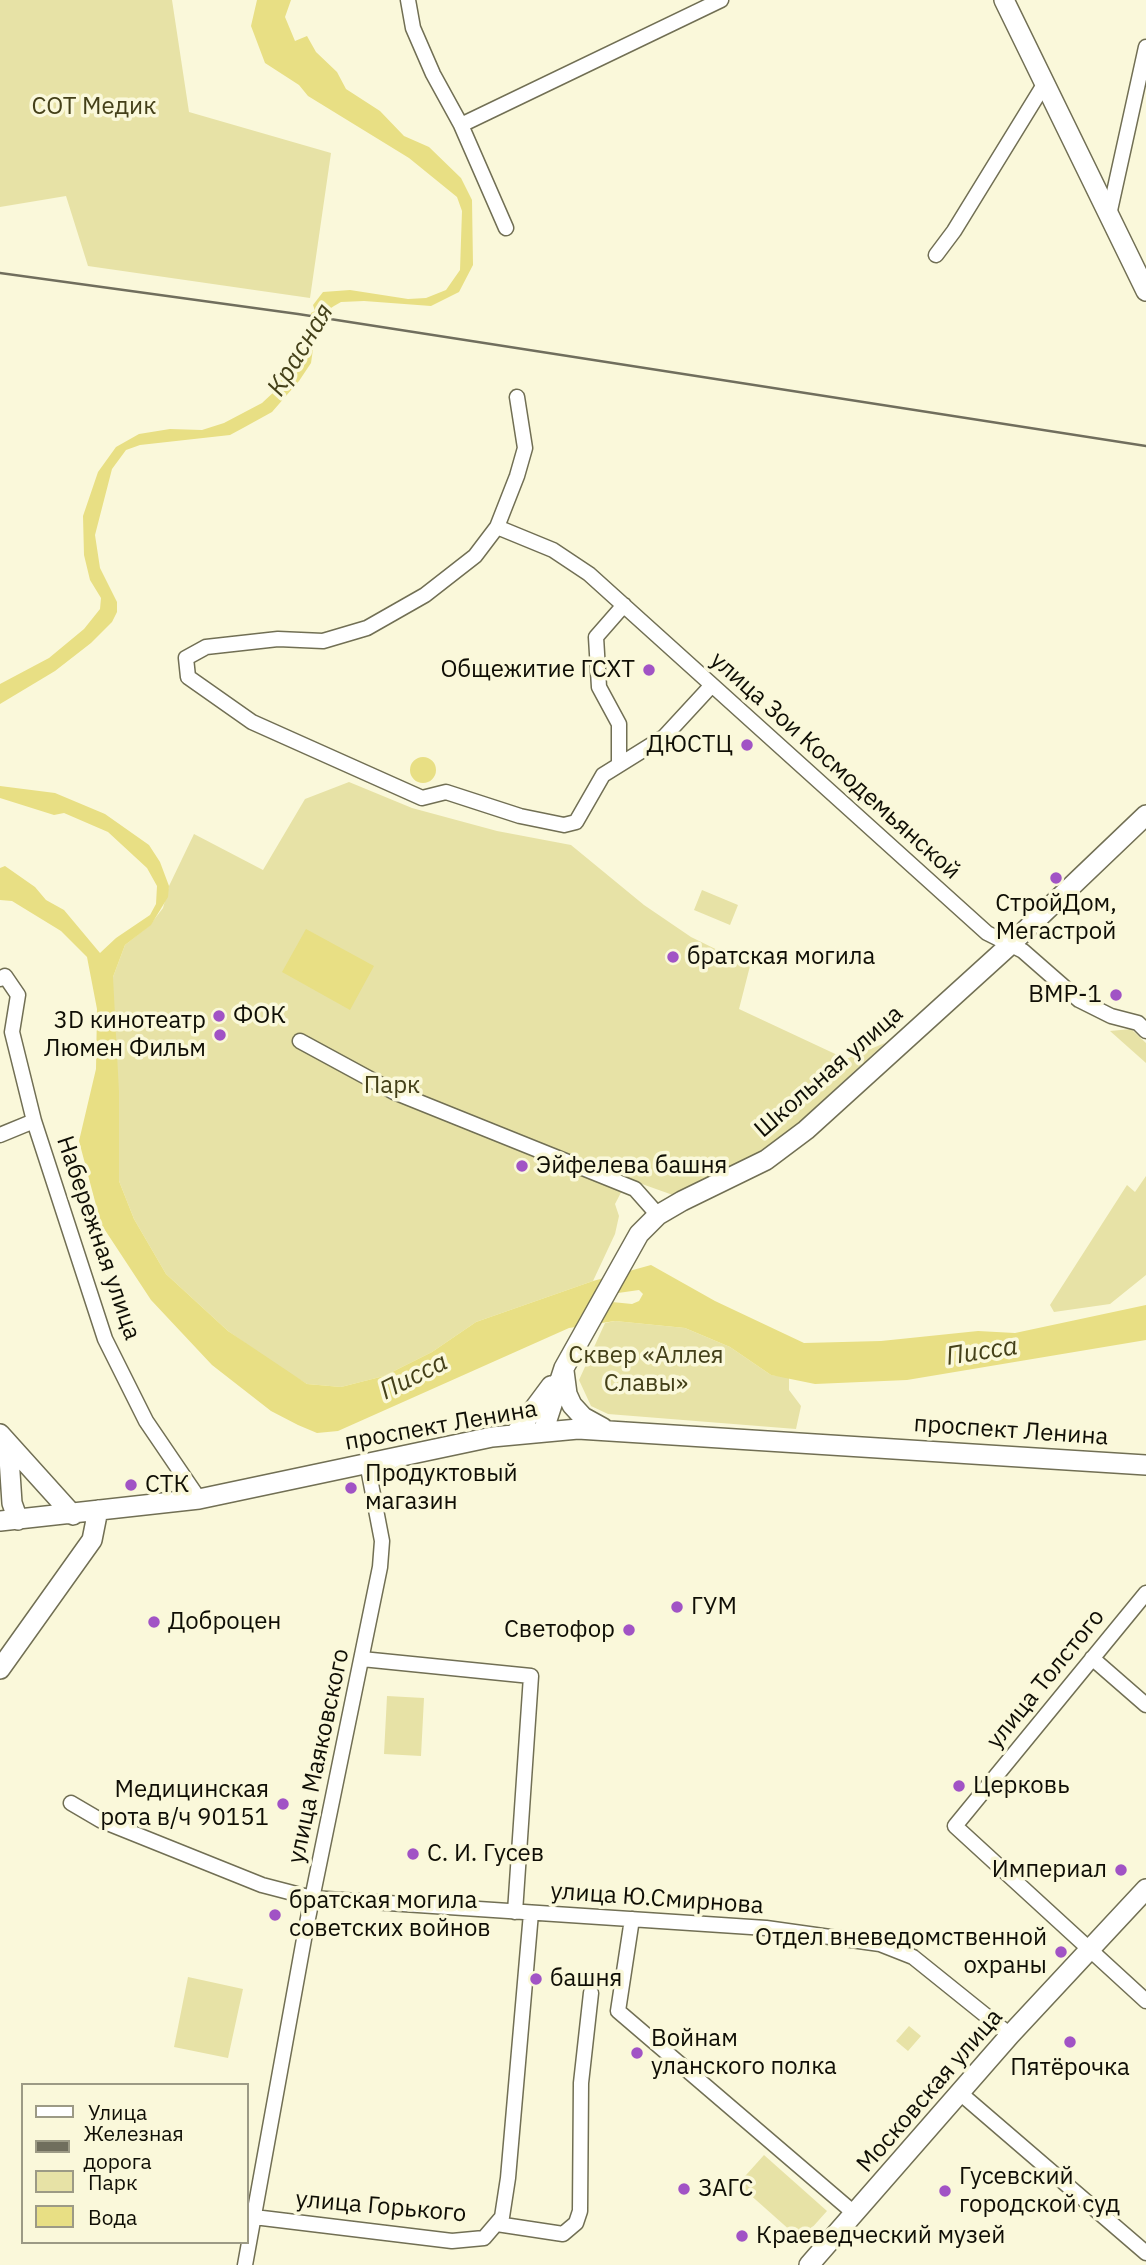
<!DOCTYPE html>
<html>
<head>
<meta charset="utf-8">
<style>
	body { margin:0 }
	#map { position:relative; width:1146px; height:2265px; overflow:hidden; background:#faf8da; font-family:"IBM Plex Sans",sans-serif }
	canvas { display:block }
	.legend { position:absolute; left:21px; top:2083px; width:228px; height:161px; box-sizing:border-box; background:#faf8da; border:2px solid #9c9a85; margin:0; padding:9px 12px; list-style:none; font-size:21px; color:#0f0e05 }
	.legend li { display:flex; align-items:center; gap:14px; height:35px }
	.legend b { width:35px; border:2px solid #9c9a85 }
</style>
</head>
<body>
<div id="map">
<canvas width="1146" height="2265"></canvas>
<ul class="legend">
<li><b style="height:9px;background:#fff"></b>Улица</li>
<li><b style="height:9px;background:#706e5d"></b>Железная дорога</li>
<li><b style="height:19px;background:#e7e2a6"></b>Парк</li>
<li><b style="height:19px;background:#e8df84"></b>Вода</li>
</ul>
</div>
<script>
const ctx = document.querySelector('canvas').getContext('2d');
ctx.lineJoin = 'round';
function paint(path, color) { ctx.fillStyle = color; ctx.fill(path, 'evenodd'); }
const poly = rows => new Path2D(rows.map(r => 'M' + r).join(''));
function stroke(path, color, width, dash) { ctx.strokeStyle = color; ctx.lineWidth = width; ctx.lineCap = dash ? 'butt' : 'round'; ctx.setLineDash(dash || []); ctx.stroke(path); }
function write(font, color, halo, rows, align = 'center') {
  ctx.font = font + ' "IBM Plex Sans",sans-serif'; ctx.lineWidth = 7; ctx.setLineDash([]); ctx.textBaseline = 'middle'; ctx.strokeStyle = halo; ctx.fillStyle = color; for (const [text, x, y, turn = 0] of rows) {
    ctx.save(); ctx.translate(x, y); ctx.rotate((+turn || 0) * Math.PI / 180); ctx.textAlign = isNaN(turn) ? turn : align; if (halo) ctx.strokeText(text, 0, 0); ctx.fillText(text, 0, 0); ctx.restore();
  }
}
paint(poly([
	[0,0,172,0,189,112,331,153,310,298,88,266,66,196,0,207],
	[349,782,412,808,497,831,571,845,644,905,691,937,750,966,739,1009,846,1059,885,1043,783,1137,684,1199,628,1179,615,1204,619,1216,615,1234,593,1281,476,1322,432,1352,384,1376,341,1387,307,1384,277,1366,228,1331,166,1274,134,1219,119,1181,116,1039,112,1001,113,977,125,945,150,925,163,908,169,886,194,834,263,870,305,799],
	[702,890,738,905,730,925,694,910],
	[1131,1029,1146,1043,1146,1063,1110,1031],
	[1146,1176,1146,1275,1110,1304,1054,1312,1050,1305,1127,1185,1135,1192],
	[615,1321,685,1328,730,1347,771,1375,789,1377,789,1390,801,1406,796,1429,608,1414,591,1406,579,1380,605,1323],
	[387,1696,424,1698,421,1756,384,1754],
	[188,1977,243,1989,228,2058,174,2047],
	[909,2026,921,2036,908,2051,896,2041],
	[764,2155,827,2211,801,2240,738,2184]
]), '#e7e2a6');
paint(poly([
	[257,0,291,0,285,17,295,41,307,36,316,52,337,72,346,89,380,111,404,136,429,147,461,178,472,200,473,265,459,292,431,306,364,301,341,302,334,306,328,310,313,349,311,363,299,381,272,412,243,428,230,435,140,445,126,450,112,469,95,535,100,568,117,602,117,612,112,622,91,643,55,671,0,704,0,684,49,658,84,629,100,609,101,598,90,580,84,555,83,516,98,472,116,447,139,434,170,429,202,430,224,423,262,403,276,390,294,352,306,343,311,313,315,311,313,305,323,292,350,290,408,299,426,298,446,290,460,270,462,211,457,197,409,158,308,96,299,85,265,63,251,26],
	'410 770a13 13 0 1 1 26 0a13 13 0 1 1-26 0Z',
	[0,786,55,793,105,814,149,845,160,862,169,886,168,897,151,925,125,945,113,977,119,1092,119,1181,134,1219,166,1274,228,1331,307,1384,341,1387,384,1376,432,1352,476,1322,593,1281,651,1265,715,1301,804,1343,881,1341,978,1331,1015,1333,1146,1305,1146,1340,907,1380,815,1384,771,1375,730,1347,685,1328,615,1321,569,1328,338,1431,317,1433,298,1425,271,1411,212,1365,151,1300,101,1224,79,1141,96,1069,97,1009,87,957,61,931,12,901,0,900,0,868,5,866,35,887,46,900,64,910,100,953,116,938,150,915,156,904,157,886,147,868,108,832,64,813,54,815,0,798],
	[639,1290,643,1294,639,1301,632,1304,612,1302,618,1293],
	[306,929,374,966,350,1010,282,972]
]), '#e8df84');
const minor = poly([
	[408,0,413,28,433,74,461,125,506,228],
	[461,125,721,0],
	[1109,215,1146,47],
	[936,255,954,231,1045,83],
	[517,397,525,448,517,476,497,527,475,556,425,595,367,628,323,641,278,639,206,647,186,658,188,677,252,722,422,798,446,792,520,816,564,825,576,822,603,775,664,737,712,685],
	[497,527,553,550,589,574,987,933,1023,951,1079,1000,1111,1016,1138,1023,1146,1031],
	[619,762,619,724,599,687,596,637,624,605],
	[0,979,5,976,18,995,12,1032,34,1121,105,1339,146,1421,199,1499],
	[300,1041,394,1092,635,1189,658,1215],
	[0,1135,34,1121],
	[1146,1593,955,1826,1146,2001],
	[1092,1658,1146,1705],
	[362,1659,531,1676,515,1912],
	[71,1803,100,1820,262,1885,312,1898,766,1928,880,1944,913,1957,1010,2035],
	[632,1919,618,2011,854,2213],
	[960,2093,1146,2253],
	[254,2217,452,2241,484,2238,502,2217,508,2178,531,1913],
	[497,2224,563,2234,576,2223,580,2211,581,2083,591,1993],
	[245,2265,306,1928,380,1567,382,1541,367,1463]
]);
const major = poly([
	[1004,0,1146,291],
	[564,1371,567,1394,572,1405,583,1417,603,1428],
	[543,1432,564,1368,639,1234,658,1215,682,1201,766,1160,806,1130,1011,944,1146,815],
	[516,1433,551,1386],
	[0,1434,73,1515],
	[8,1443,12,1503,18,1520],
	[0,1521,199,1499,492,1437,578,1429,1146,1465],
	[0,1669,92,1540,98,1510],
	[809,2265,1010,2035,1146,1889]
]);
stroke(minor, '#716f54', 17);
stroke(major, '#716f54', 22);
stroke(minor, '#fff', 14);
stroke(major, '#fff', 19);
stroke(poly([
	[0,273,298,314,1146,446]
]), '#706e5d', 2.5);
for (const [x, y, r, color] of [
	[649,670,7,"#a153c5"],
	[747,745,7,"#a153c5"],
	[1056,878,7,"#a153c5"],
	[673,957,7,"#a153c5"],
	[1116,995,7,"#a153c5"],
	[219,1016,7,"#a153c5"],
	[220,1035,7,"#a153c5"],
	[522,1166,7,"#a153c5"],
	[131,1485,7,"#a153c5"],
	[351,1488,7,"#a153c5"],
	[677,1607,7,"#a153c5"],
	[154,1622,7,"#a153c5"],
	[629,1630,7,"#a153c5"],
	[959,1786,7,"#a153c5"],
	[283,1804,7,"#a153c5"],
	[413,1854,7,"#a153c5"],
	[1121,1870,7,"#a153c5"],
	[275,1915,7,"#a153c5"],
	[1061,1952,7,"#a153c5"],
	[536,1979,7,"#a153c5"],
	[1070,2042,7,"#a153c5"],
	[637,2053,7,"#a153c5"],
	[684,2189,7,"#a153c5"],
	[945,2191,7,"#a153c5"],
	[742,2236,7,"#a153c5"]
]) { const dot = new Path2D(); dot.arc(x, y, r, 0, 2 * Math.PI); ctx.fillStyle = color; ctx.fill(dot); stroke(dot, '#faf8da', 2.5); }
write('24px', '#444019', '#faf8da', [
	["СОТ Медик",94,107],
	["Парк",392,1086],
	["Сквер «Аллея",646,1356],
	["Славы»",646,1384]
]);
write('24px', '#0f0e05', '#faf8da', [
	["Общежитие ГСХТ",635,670,"right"],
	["ДЮСТЦ",733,745,"right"],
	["СтройДом,",1056,904,"center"],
	["Мегастрой",1056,932,"center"],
	["братская могила",687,957],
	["BMP-1",1102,995,"right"],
	["ФОК",233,1016],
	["3D кинотеатр",206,1021,"right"],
	["Люмен Фильм",206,1049,"right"],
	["Эйфелева башня",536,1166],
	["Продуктовый",365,1474],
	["магазин",365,1502],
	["СТК",145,1485],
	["ГУМ",691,1607],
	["Доброцен",168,1622],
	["Светофор",615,1630,"right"],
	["Церковь",973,1786],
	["Медицинская",269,1790,"right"],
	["рота в/ч 90151",269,1818,"right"],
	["С. И. Гусев",427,1854],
	["Империал",1107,1870,"right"],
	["братская могила",289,1901],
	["советских войнов",289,1929],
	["Отдел вневедомственной",1047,1938,"right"],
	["охраны",1047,1966,"right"],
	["башня",550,1979],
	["Войнам",651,2039],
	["уланского полка",651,2067],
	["Пятёрочка",1070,2068,"center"],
	["Гусевский",959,2177],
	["городской суд",959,2205],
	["ЗАГС",698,2189],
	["Краеведческий музей",756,2236]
], 'left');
write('24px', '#0f0e05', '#faf8da', [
	["улица Зои Космодемьянской",835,766,42],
	["Школьная улица",829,1072,-41],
	["Набережная улица",98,1238,71],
	["проспект Ленина",441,1426,-10],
	["проспект Ленина",1011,1431,4],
	["улица Толстого",1046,1679,-51],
	["улица Маяковского",319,1756,-78],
	["улица Ю.Смирнова",657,1899,4],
	["Московская улица",930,2091,-49],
	["улица Горького",381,2207,5]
]);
write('italic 26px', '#444019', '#faf8da', [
	["Красная",301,350,-59],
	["Писса",982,1352,-9],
	["Писса",414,1377,-27]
]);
</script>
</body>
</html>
